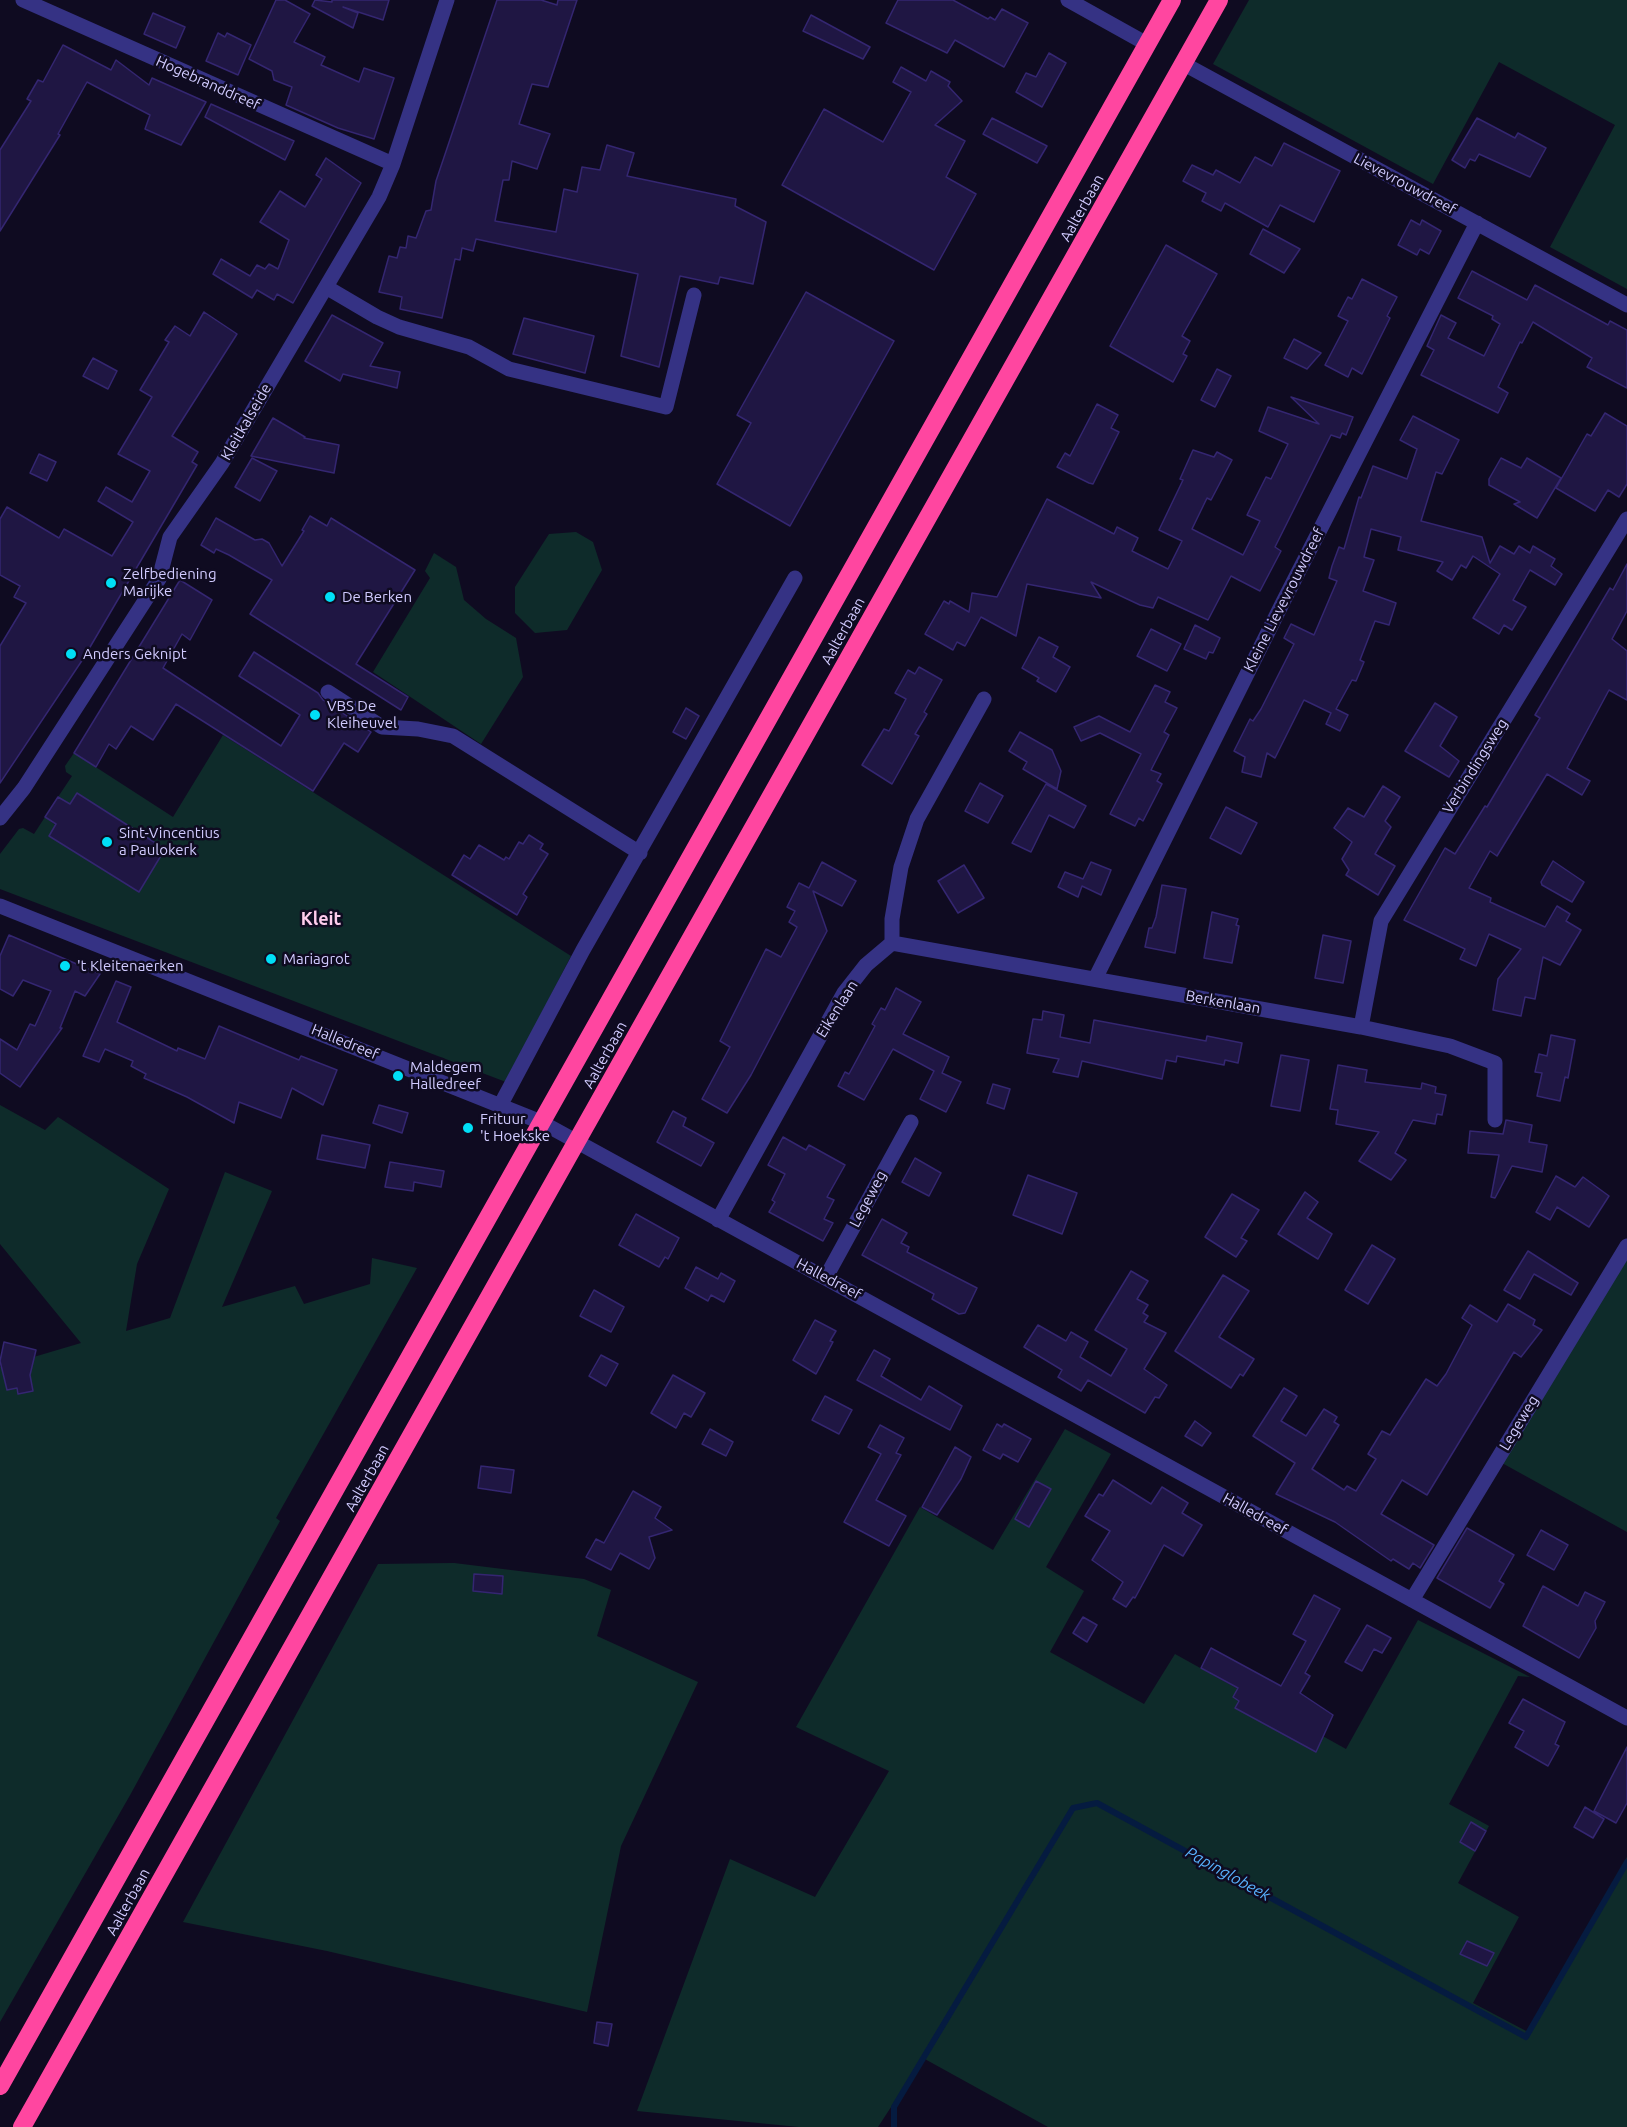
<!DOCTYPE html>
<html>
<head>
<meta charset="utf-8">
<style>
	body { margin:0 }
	canvas { display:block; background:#0f0b21 }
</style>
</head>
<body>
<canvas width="1627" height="2127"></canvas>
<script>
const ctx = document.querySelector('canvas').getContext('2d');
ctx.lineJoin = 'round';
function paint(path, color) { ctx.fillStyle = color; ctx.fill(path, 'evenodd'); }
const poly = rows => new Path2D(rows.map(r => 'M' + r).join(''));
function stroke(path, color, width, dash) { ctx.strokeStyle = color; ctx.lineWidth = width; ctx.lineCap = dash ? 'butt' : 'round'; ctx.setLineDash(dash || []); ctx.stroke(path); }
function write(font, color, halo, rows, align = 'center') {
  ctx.font = font + ' Ubuntu,sans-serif'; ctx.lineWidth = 5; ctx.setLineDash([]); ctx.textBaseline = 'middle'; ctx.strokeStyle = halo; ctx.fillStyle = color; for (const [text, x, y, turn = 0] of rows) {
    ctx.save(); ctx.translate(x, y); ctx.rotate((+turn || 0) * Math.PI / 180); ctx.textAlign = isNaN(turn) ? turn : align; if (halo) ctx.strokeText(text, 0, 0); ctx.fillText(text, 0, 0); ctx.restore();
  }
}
paint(poly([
	[1249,0,1627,0,1627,289,1550,247,1615,125,1499,62,1433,184,1213,64],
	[576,532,593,542,602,570,567,630,535,633,515,613,515,587,549,534],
	[434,553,456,567,464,600,486,619,516,638,523,677,481,744,373,672,430,578,425,571],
	[223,735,571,956,506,1082,0,889,0,854,19,829,23,828,34,834,45,817,139,891,165,849,77,793,70,804,58,797,72,776,66,772,65,766,74,753,173,817],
	[0,1105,45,1130,58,1117,169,1189,137,1264,126,1331,170,1318,225,1172,272,1191,222,1307,295,1286,304,1304,370,1284,372,1258,417,1268,276,1518,280,1521,129,1797,0,2022,0,1367,81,1343,0,1244],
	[1627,1259,1627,1532,1502,1463],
	[1065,1429,1111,1454,1046,1567,1084,1591,1050,1652,1144,1704,1175,1654,1346,1749,1418,1620,1530,1677,1518,1676,1449,1804,1489,1826,1458,1883,1519,1917,1473,2003,1528,2032,1627,1857,1627,2127,1048,2127,923,2058,878,2127,799,2127,637,2111,730,1859,815,1897,889,1771,796,1727,920,1507,993,1550],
	[454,1563,584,1579,611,1590,597,1636,698,1682,621,1846,587,2012,327,1951,183,1922,378,1564]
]), '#0e2b2a');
stroke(poly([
	[894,2127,894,2107,1073,1808,1097,1803,1526,2037,1627,1862]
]), '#051b40', 6);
const building = poly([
	[276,0,285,0,310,14,294,42,325,57,321,65,359,82,364,68,394,78,374,139,338,128,286,105,292,87,274,80,272,71,249,59,276,0],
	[315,0,332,2,332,0,389,0,383,20,343,7,358,13,353,28,312,6,315,0],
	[497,0,541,0,557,5,558,0,577,0,548,87,532,84,519,124,550,134,544,149,537,169,512,161,509,180,503,180,495,221,556,232,564,189,577,192,582,167,600,170,607,145,634,153,627,176,736,199,735,206,766,222,753,284,720,277,718,284,680,276,659,367,621,356,638,274,476,239,473,251,462,248,460,260,455,259,442,318,400,309,402,297,379,292,389,256,397,258,400,247,406,248,408,236,416,238,426,211,431,210,436,181,497,0],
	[898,0,953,0,988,19,990,17,995,20,1002,9,1028,23,1004,67,955,40,947,53,886,23,898,0],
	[153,13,185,27,176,48,144,34,153,13],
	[811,15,870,47,863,59,803,31,811,15],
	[218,33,225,37,227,33,251,45,238,75,206,61,218,33],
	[63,45,111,70,116,60,149,85,152,78,206,102,181,145,145,129,150,115,87,82,58,134,60,135,0,231,0,150,31,101,27,99,38,80,43,82,63,45],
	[1049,53,1066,63,1042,107,1016,92,1026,73,1036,77,1049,53],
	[901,67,926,81,931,71,950,82,948,86,962,101,935,125,965,141,946,177,976,194,934,270,782,185,824,109,883,142,911,92,893,82,901,67],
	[211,104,294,141,285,160,205,117,211,104],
	[992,118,1047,146,1037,163,983,134,992,118],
	[1477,118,1515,138,1518,133,1546,148,1530,177,1479,154,1475,161,1470,159,1465,168,1452,160,1477,118],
	[1284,143,1340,171,1314,222,1280,205,1268,227,1225,203,1221,211,1202,201,1206,193,1183,181,1192,165,1213,175,1216,170,1240,183,1255,157,1272,166,1284,143],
	[326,158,361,183,293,303,277,294,274,300,257,290,252,298,213,274,221,259,250,276,257,265,265,269,269,264,278,269,289,240,260,222,280,191,305,207,322,179,316,175,326,158],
	[1411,220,1420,225,1422,220,1441,231,1429,254,1420,249,1417,255,1398,245,1411,220],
	[1263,229,1300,249,1284,273,1250,254,1263,229],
	[1166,245,1217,274,1182,336,1190,341,1183,354,1187,356,1173,382,1110,346,1166,245],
	[1472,271,1527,300,1535,285,1608,325,1610,321,1627,330,1627,388,1587,367,1592,358,1533,322,1522,343,1520,342,1498,387,1508,393,1498,413,1421,375,1434,350,1427,346,1441,315,1456,323,1448,338,1484,356,1500,324,1492,319,1493,316,1458,298,1472,271],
	[1362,279,1397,297,1387,316,1390,318,1362,374,1352,368,1348,377,1325,365,1348,321,1338,316,1348,297,1352,299,1362,279],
	[806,292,894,341,790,526,717,484,751,423,737,415,806,292],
	[204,312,237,334,172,436,198,452,192,462,197,465,83,659,0,783,0,646,26,603,14,597,20,586,0,575,0,519,7,507,59,538,64,529,112,556,133,522,98,501,106,487,132,502,150,471,118,454,152,397,140,390,169,342,165,340,175,326,190,336,204,312],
	[332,315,383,343,370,366,400,372,397,388,343,374,340,381,305,361,332,315],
	[524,318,594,336,585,373,513,354,524,318],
	[1294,339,1321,353,1307,369,1284,358,1294,339],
	[93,358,117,371,108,389,83,376,93,358],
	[1217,369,1231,376,1215,407,1201,400,1217,369],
	[1291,397,1353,417,1346,435,1342,433,1340,438,1331,435,1275,547,1281,551,1260,591,1231,576,1208,620,1158,597,1153,608,1140,605,1091,582,1101,598,1027,584,1016,636,981,617,965,646,957,642,953,650,925,634,944,601,949,604,950,601,969,612,972,593,997,597,1047,499,1114,534,1117,527,1138,538,1132,551,1168,569,1182,541,1159,530,1183,480,1180,479,1193,450,1214,457,1217,452,1232,460,1211,500,1207,498,1192,529,1243,555,1260,521,1247,515,1266,477,1271,479,1288,444,1259,431,1268,407,1319,424,1291,397],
	[1097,404,1118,415,1111,428,1119,432,1093,484,1089,483,1057,467,1065,453,1070,456,1097,404],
	[1605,413,1627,426,1627,484,1619,497,1608,490,1595,511,1556,488,1587,434,1591,436,1605,413],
	[1413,416,1459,440,1442,474,1436,472,1421,521,1482,537,1490,563,1500,546,1514,554,1519,546,1530,553,1533,546,1555,559,1551,566,1562,574,1555,585,1530,570,1513,600,1526,607,1512,630,1504,625,1499,634,1473,618,1500,574,1473,556,1466,568,1461,565,1452,580,1437,571,1443,562,1398,550,1401,537,1371,529,1364,557,1374,560,1363,591,1396,603,1389,625,1375,621,1360,660,1364,662,1356,681,1352,680,1336,709,1348,715,1340,731,1326,724,1331,713,1304,700,1275,758,1267,753,1261,777,1242,772,1245,757,1234,751,1250,719,1253,721,1261,709,1294,644,1284,638,1291,624,1314,635,1337,581,1329,578,1332,566,1339,547,1344,549,1359,497,1361,498,1373,466,1407,479,1417,449,1400,440,1413,416],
	[273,418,305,437,304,438,339,445,334,473,251,456,273,418],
	[39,454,56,462,47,481,30,473,39,454],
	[252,458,277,471,260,501,235,487,252,458],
	[1501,458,1521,468,1527,458,1561,478,1537,518,1514,504,1520,502,1489,485,1489,479,1501,458],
	[310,516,327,526,331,518,415,570,356,664,408,697,401,710,250,614,272,580,229,555,216,549,214,553,201,545,216,518,255,540,262,539,269,543,282,566,304,531,302,530,310,516],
	[1627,564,1627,611,1612,639,1627,651,1627,700,1609,690,1567,768,1590,781,1582,795,1547,774,1497,856,1490,851,1469,888,1491,898,1490,902,1545,927,1557,906,1570,914,1566,921,1581,930,1560,965,1543,957,1535,999,1525,997,1521,1016,1493,1010,1498,979,1521,949,1489,934,1476,966,1460,959,1465,949,1404,920,1445,848,1455,854,1485,806,1487,807,1540,718,1535,715,1610,588,1613,590,1627,564],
	[180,580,212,600,190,640,182,634,163,668,281,746,300,715,239,676,254,652,318,693,323,700,371,732,358,752,344,743,313,791,176,704,153,740,131,726,116,749,109,744,96,767,74,753,180,580],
	[1195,625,1220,638,1213,653,1209,652,1206,659,1184,649,1195,625],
	[1151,629,1181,644,1167,671,1137,656,1151,629],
	[1039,637,1058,647,1053,657,1070,667,1056,692,1037,681,1039,678,1022,668,1039,637],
	[919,667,942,680,924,712,927,714,915,734,919,736,892,784,862,765,884,729,889,731,906,699,895,693,908,670,915,674,919,667],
	[1155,685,1170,692,1165,702,1177,708,1164,732,1169,735,1151,770,1161,774,1157,781,1162,784,1143,821,1139,818,1135,826,1110,814,1141,754,1100,733,1081,741,1074,727,1099,716,1130,732,1155,685],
	[1435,703,1457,717,1440,746,1459,761,1449,777,1405,751,1435,703],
	[686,708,699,716,686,739,673,732,686,708],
	[1020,732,1052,750,1061,771,1057,789,1023,769,1027,762,1009,751,1020,732],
	[980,783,1003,796,988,823,965,811,980,783],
	[1046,784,1086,806,1074,828,1049,815,1031,852,1012,843,1046,784],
	[1383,786,1400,797,1385,821,1391,827,1375,854,1395,866,1378,895,1346,875,1349,870,1342,859,1352,842,1334,828,1348,808,1364,817,1383,786],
	[77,793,165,849,139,892,49,836,56,824,45,817,58,797,70,804,77,793],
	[1226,807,1257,823,1241,854,1210,838,1226,807],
	[529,835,543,844,540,849,548,854,523,894,527,897,517,915,452,875,464,855,470,859,479,845,504,860,506,857,509,859,519,842,523,844,529,835],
	[1553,861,1584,882,1572,902,1542,885,1541,882,1553,861],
	[822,862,856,881,842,906,813,891,827,931,751,1075,727,1113,702,1099,730,1047,720,1041,766,949,781,957,797,927,789,922,795,911,787,907,799,883,809,888,822,862],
	[1091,862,1111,870,1101,895,1082,886,1078,897,1058,887,1065,872,1083,879,1091,862],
	[964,865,984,898,958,913,938,881,964,865],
	[1162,885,1186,889,1175,953,1145,947,1149,928,1152,928,1156,917,1162,885],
	[1212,912,1238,919,1236,925,1239,926,1232,963,1204,958,1212,912],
	[9,935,100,974,85,996,75,991,60,1028,62,1028,20,1087,0,1073,0,1039,17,1050,30,1024,35,1026,51,991,23,980,13,996,0,989,0,956,9,935],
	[1323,935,1351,941,1343,983,1315,978,1323,935],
	[116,981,131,987,117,1022,177,1051,178,1048,205,1059,219,1026,299,1060,301,1056,337,1070,323,1105,292,1088,281,1118,239,1102,234,1123,187,1097,144,1078,146,1074,131,1066,133,1061,105,1049,99,1062,83,1056,116,981],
	[896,988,921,1002,903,1034,949,1057,942,1073,961,1082,946,1112,920,1099,934,1071,893,1049,864,1100,838,1086,845,1072,849,1074,875,1026,872,1024,881,1008,885,1010,896,988],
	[1043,1011,1064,1015,1060,1037,1090,1043,1094,1020,1206,1041,1207,1036,1242,1043,1238,1063,1225,1060,1224,1065,1177,1056,1176,1062,1166,1060,1162,1079,1082,1061,1078,1077,1053,1072,1059,1059,1027,1053,1033,1019,1042,1020,1043,1011],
	[1551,1035,1575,1040,1568,1078,1565,1077,1560,1101,1537,1096,1542,1073,1535,1072,1539,1054,1547,1056,1551,1035],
	[1281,1055,1309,1060,1300,1111,1271,1106,1281,1055],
	[1338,1065,1367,1070,1365,1082,1421,1089,1422,1083,1436,1087,1435,1093,1446,1095,1442,1115,1437,1114,1435,1124,1413,1120,1395,1153,1406,1160,1391,1180,1359,1161,1379,1132,1336,1124,1338,1110,1330,1109,1338,1065],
	[993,1084,1010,1089,1004,1109,987,1103,993,1084],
	[379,1105,408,1113,402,1133,373,1123,379,1105],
	[673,1111,686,1118,683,1126,714,1143,701,1166,657,1142,673,1111],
	[1506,1120,1532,1125,1529,1142,1547,1145,1542,1172,1512,1166,1495,1198,1491,1197,1499,1155,1468,1153,1470,1131,1503,1134,1506,1120],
	[322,1135,370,1145,365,1168,317,1159,322,1135],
	[783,1137,806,1150,809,1145,845,1165,827,1197,834,1200,824,1219,833,1223,823,1241,769,1212,775,1202,772,1200,785,1174,768,1165,783,1137],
	[915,1158,941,1173,929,1196,902,1182,915,1158],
	[390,1162,444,1171,441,1187,414,1182,413,1191,385,1187,390,1162],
	[1028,1175,1077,1193,1062,1234,1013,1215,1028,1175],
	[1556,1176,1575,1187,1583,1177,1609,1196,1589,1227,1557,1207,1550,1220,1536,1212,1556,1176],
	[1305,1192,1318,1202,1307,1218,1332,1234,1318,1259,1278,1234,1305,1192],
	[1232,1194,1259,1210,1241,1238,1247,1241,1236,1257,1205,1237,1232,1194],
	[636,1214,679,1238,668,1259,665,1257,659,1267,619,1245,636,1214],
	[882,1219,907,1233,901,1243,909,1247,907,1252,977,1288,965,1313,959,1314,932,1299,934,1294,862,1255,882,1219],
	[1372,1245,1395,1259,1368,1304,1345,1290,1372,1245],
	[1528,1251,1578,1283,1571,1295,1534,1274,1520,1299,1504,1290,1528,1251],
	[696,1267,718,1279,721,1273,735,1281,724,1302,711,1295,708,1301,685,1288,696,1267],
	[1131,1271,1148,1281,1137,1299,1148,1305,1143,1313,1148,1316,1144,1322,1166,1333,1144,1369,1167,1385,1159,1398,1155,1397,1145,1413,1088,1380,1081,1391,1058,1377,1062,1370,1024,1347,1038,1325,1066,1341,1071,1332,1088,1342,1080,1357,1111,1376,1127,1349,1095,1330,1131,1271],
	[1223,1275,1249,1291,1219,1337,1254,1359,1243,1376,1240,1374,1231,1388,1175,1351,1223,1275],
	[594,1290,624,1307,611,1332,580,1316,594,1290],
	[1508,1304,1535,1320,1533,1325,1542,1330,1521,1357,1514,1352,1427,1495,1402,1480,1381,1514,1434,1545,1420,1568,1413,1563,1409,1569,1393,1559,1391,1561,1335,1522,1276,1494,1295,1463,1253,1436,1284,1388,1297,1396,1281,1421,1306,1436,1324,1409,1337,1417,1334,1422,1339,1425,1312,1469,1344,1490,1347,1486,1356,1491,1376,1459,1368,1454,1382,1431,1390,1435,1426,1379,1437,1386,1446,1374,1472,1325,1462,1318,1470,1305,1497,1322,1508,1304],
	[815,1320,836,1331,830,1341,833,1342,816,1374,793,1360,815,1320],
	[4,1342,36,1350,30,1375,33,1391,18,1394,17,1388,7,1390,0,1361,4,1342],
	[874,1350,890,1359,881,1376,921,1400,929,1386,962,1406,950,1430,857,1380,874,1350],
	[601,1355,618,1364,606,1386,589,1376,601,1355],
	[673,1375,705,1393,691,1417,684,1413,676,1428,651,1413,673,1375],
	[825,1396,852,1410,839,1434,812,1420,825,1396],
	[1195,1421,1211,1433,1202,1446,1185,1436,1195,1421],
	[997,1424,1002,1427,1004,1424,1031,1439,1018,1462,1003,1454,1000,1459,983,1450,997,1424],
	[880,1425,904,1438,896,1453,901,1455,876,1500,906,1516,889,1546,844,1522,881,1454,868,1447,880,1425],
	[710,1429,733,1442,726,1456,702,1444,710,1429],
	[955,1447,971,1457,961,1479,937,1515,922,1507,955,1447],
	[481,1466,514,1470,511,1493,478,1488,481,1466],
	[1113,1480,1151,1504,1162,1487,1188,1503,1182,1513,1202,1525,1183,1556,1164,1545,1135,1598,1133,1597,1126,1607,1113,1599,1123,1582,1092,1560,1110,1531,1085,1516,1099,1494,1103,1496,1113,1480],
	[1036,1481,1051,1489,1029,1527,1015,1519,1036,1481],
	[633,1491,661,1507,655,1518,672,1530,649,1537,655,1558,649,1569,620,1553,611,1570,586,1557,596,1539,604,1543,633,1491],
	[1467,1528,1514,1555,1499,1581,1504,1584,1490,1608,1437,1578,1467,1528],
	[1541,1530,1568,1545,1554,1570,1527,1555,1541,1530],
	[474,1574,503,1576,502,1594,473,1591,474,1574],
	[1543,1586,1578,1606,1585,1592,1605,1602,1595,1621,1596,1628,1579,1658,1523,1626,1543,1586],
	[1314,1595,1340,1609,1305,1673,1310,1676,1300,1693,1333,1715,1316,1752,1235,1708,1239,1701,1233,1697,1238,1688,1201,1668,1211,1648,1281,1686,1306,1641,1293,1634,1314,1595],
	[1083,1617,1097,1625,1087,1642,1073,1633,1083,1617],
	[1367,1625,1391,1638,1382,1653,1374,1649,1362,1671,1345,1662,1367,1625],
	[1523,1699,1565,1722,1555,1744,1559,1746,1548,1766,1515,1747,1524,1731,1509,1723,1523,1699],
	[1627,1747,1627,1803,1616,1823,1594,1811,1627,1747],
	[1585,1807,1604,1819,1593,1838,1574,1827,1585,1807],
	[1471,1822,1486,1831,1475,1851,1460,1842,1471,1822],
	[1467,1941,1494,1953,1487,1966,1460,1954,1467,1941],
	[597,2022,612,2024,608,2046,594,2043,597,2022]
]);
paint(building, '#1f1643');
stroke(building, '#342671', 1.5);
stroke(poly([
	[23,0,393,164],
	[1068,0,1147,44],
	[1184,64,1627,305],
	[326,287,377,317,399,327,469,347,509,369,666,407,694,295],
	[328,692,382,727,418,729,453,736,640,853],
	[0,818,24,788,159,579,170,537,222,463,379,197,393,164,447,0],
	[0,906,541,1122,1627,1718],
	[892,943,1361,1027,1450,1046,1495,1063,1495,1120],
	[1095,979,1284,600,1477,223],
	[1361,1027,1381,921,1627,519],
	[501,1104,583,950,795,578],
	[718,1220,844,993,866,965,892,943,892,919,901,867,917,819,984,699],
	[826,1277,911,1122],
	[1412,1600,1627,1246]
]), '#353284', 15);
stroke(poly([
	[0,2086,1172,0],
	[22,2127,1219,0]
]), '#ff46a0', 18);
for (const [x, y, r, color] of [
	[111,583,6,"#00dff6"],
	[330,597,6,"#00dff6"],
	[71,654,6,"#00dff6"],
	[315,715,6,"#00dff6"],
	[107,842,6,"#00dff6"],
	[271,959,6,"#00dff6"],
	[65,966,6,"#00dff6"],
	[398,1076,6,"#00dff6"],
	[468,1128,6,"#00dff6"]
]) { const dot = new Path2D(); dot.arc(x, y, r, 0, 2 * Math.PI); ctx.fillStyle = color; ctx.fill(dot); stroke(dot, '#0f0b21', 2); }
write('15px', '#d1cbff', '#0f0b21', [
	["Hogebranddreef",208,83,24],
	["Lievevrouwdreef",1405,184,28],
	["Aalterbaan",1082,208,-61],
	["Kleitkalseide",246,422,-60],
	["Kleine Lievevrouwdreef",1284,600,-63],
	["Aalterbaan",843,631,-61],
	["Verbindingsweg",1475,766,-58],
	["Berkenlaan",1223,1002,10],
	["Eikenlaan",837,1009,-58],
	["Halledreef",345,1042,22],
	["Aalterbaan",605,1055,-61],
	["Legeweg",868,1199,-62],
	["Halledreef",829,1279,28],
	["Legeweg",1519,1423,-59],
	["Aalterbaan",367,1478,-61],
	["Halledreef",1255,1514,29],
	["Aalterbaan",128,1902,-61]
]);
write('15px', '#d1cbff', '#0f0b21', [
	["Zelfbediening",123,574],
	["Marijke",123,591],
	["De Berken",342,597],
	["Anders Geknipt",83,654],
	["VBS De",327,706],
	["Kleiheuvel",327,723],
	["Sint-Vincentius",119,833],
	["a Paulokerk",119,850],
	["Mariagrot",283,959],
	["'t Kleitenaerken",77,966],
	["Maldegem",410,1067],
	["Halledreef",410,1084],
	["Frituur",480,1119],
	["'t Hoekske",480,1136]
], 'left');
write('italic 16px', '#59b3ff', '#0f0b21', [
	["Papinglobeek",1228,1874,29]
]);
write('bold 18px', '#ffcded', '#0f0b21', [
	["Kleit",321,919]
]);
</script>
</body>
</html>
